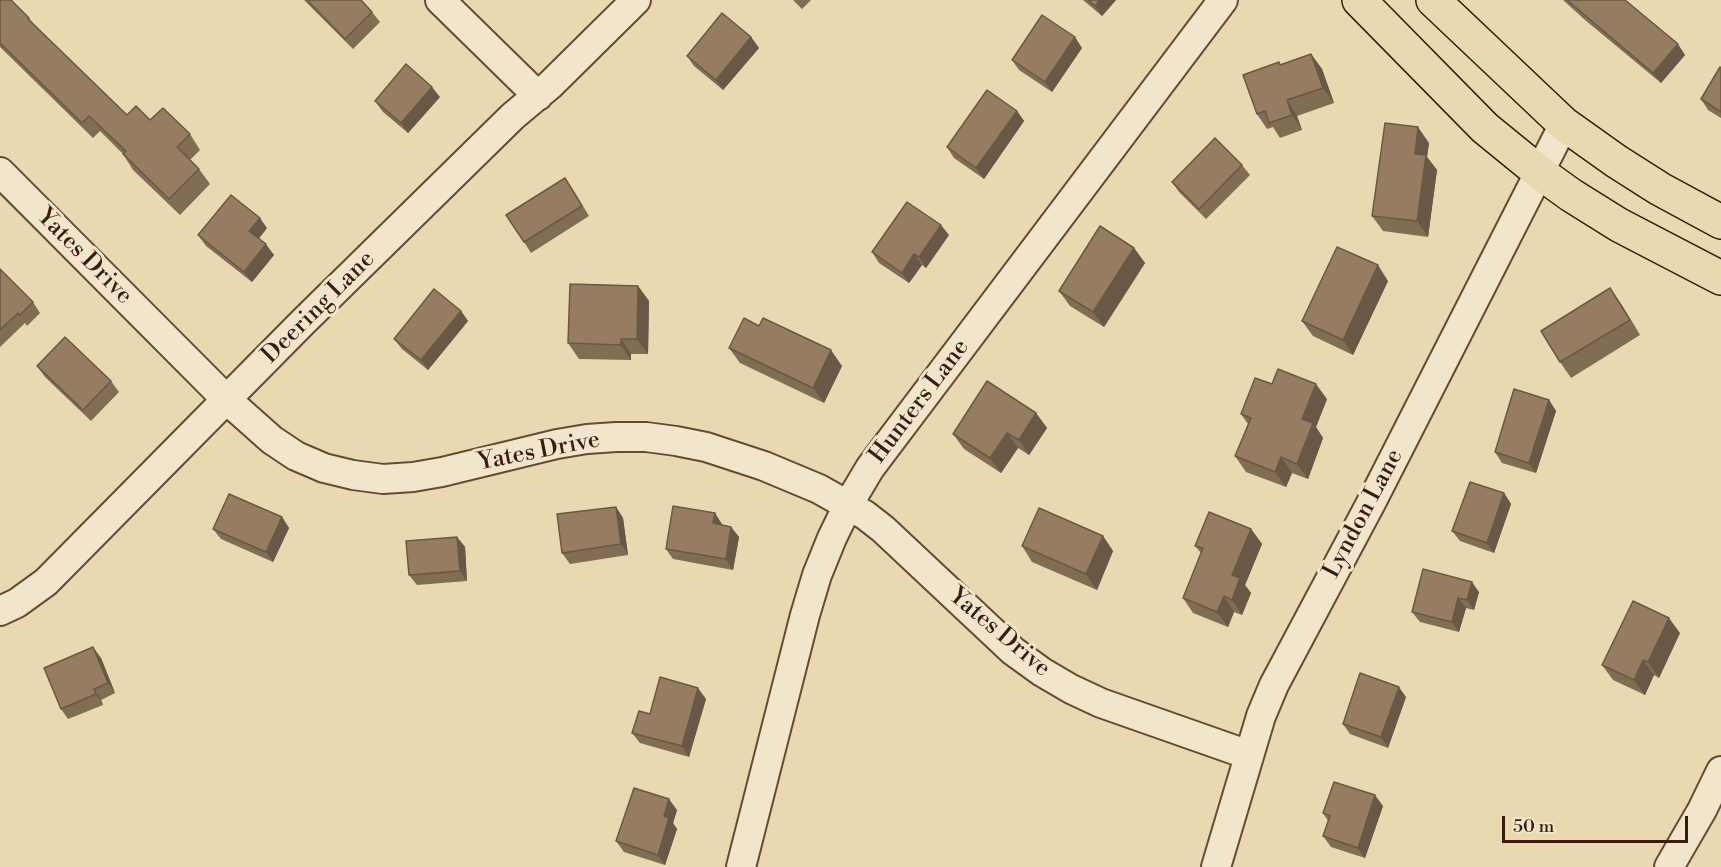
<!DOCTYPE html>
<html>
<head>
<meta charset="utf-8">
<style>
	body { margin:0 }
	#map { position:relative; width:1721px; height:867px; overflow:hidden; background:#e9d9b1; font-family:"Libre Bodoni",serif }
	canvas { display:block }
	.scale { position:absolute; left:1502px; top:816px; width:186px; height:27px; box-sizing:border-box; border:3px solid #3c1a0d; border-top:0; padding-left:8px; font-size:18px; line-height:21px; white-space:nowrap; color:#3c1a0d; -webkit-text-stroke:4px #f1e6cc; paint-order:stroke }
</style>
</head>
<body>
<div id="map">
<canvas width="1721" height="867"></canvas>
<div class="scale">50 m</div>
</div>
<script>
const ctx = document.querySelector('canvas').getContext('2d');
ctx.lineJoin = 'round';
const poly = rows => new Path2D(rows.map(r => 'M' + r).join(''));
function stroke(path, color, width, dash) { ctx.strokeStyle = color; ctx.lineWidth = width; ctx.lineCap = dash ? 'butt' : 'round'; ctx.setLineDash(dash || []); ctx.stroke(path); }
function paint(path, color) { ctx.fillStyle = color; ctx.fill(path, 'evenodd'); }
function write(font, color, halo, rows, align = 'center') {
  ctx.font = font + ' "Libre Bodoni",serif'; ctx.lineWidth = 6; ctx.setLineDash([]); ctx.textBaseline = 'middle'; ctx.strokeStyle = halo; ctx.fillStyle = color; for (const [text, x, y, turn = 0] of rows) {
    ctx.save(); ctx.translate(x, y); ctx.rotate((+turn || 0) * Math.PI / 180); ctx.textAlign = isNaN(turn) ? turn : align; if (halo) ctx.strokeText(text, 0, 0); ctx.fillText(text, 0, 0); ctx.restore();
  }
}
const minor = poly([
	[440,0,538,96],
	[0,172,227,400,272,440,296,456,324,468,353,475,383,479,413,477,442,472,557,444,587,439,616,437,646,437,676,441,706,447,764,466,819,489,865,515,883,529,1013,651,1042,672,1071,689,1101,703,1249,755],
	[0,611,17,603,46,582,302,323,513,116,550,85,636,0],
	[741,867,805,615,817,575,832,538,848,505,870,468,1223,0],
	[1216,867,1261,716,1274,685,1372,501,1564,124],
	[1669,867,1702,810,1721,771]
]);
const major = poly([
	[1359,0,1485,128,1539,172,1571,195,1619,225,1721,278],
	[1433,0,1564,124,1616,161,1660,189,1721,222]
]);
stroke(minor, '#674a36', 32);
stroke(major, '#3c1a0d', 36);
stroke(minor, '#f1e6cc', 28);
stroke(major, '#e9d9b1', 33);
paint(poly([
	[0,0,29,18,33,24,127,115,150,120,190,134,200,150,190,160,199,169,210,184,180,215,133,170,123,154,100,131,93,138,0,47],
	[304,0,361,0,372,12,380,22,353,49],
	[793,0,811,0,802,9],
	[1083,0,1116,0,1102,16],
	[1563,0,1625,0,1685,55,1661,83,1585,20],
	[751,37,759,48,723,90,694,66,687,56],
	[1082,48,1052,92,1019,70,1012,60],
	[1311,54,1322,69,1334,103,1297,116,1302,130,1280,138,1273,127,1267,129,1257,114,1281,65],
	[1721,68,1721,118,1708,110,1701,99],
	[440,97,408,133,383,112,375,101],
	[1017,111,1024,121,984,179,954,158,947,147],
	[1429,143,1427,157,1437,170,1428,237,1383,231,1372,216],
	[1242,165,1250,175,1206,219,1179,192,1172,182],
	[572,188,589,216,531,253,524,242],
	[267,228,259,238,274,255,252,282,206,246,198,235],
	[949,235,926,268,922,265,909,283,879,263,872,252],
	[1134,248,1145,263,1104,327,1070,306,1059,291],
	[0,269,33,302,40,313,27,326,25,323,0,347],
	[1388,281,1353,355,1313,336,1302,321],
	[638,286,649,301,648,354,631,354,631,360,579,359,568,343],
	[1610,288,1621,304,1640,335,1571,378,1560,362],
	[461,311,468,321,428,370,402,349,394,339],
	[729,348,842,366,824,403,740,363],
	[37,366,111,381,119,392,91,421,45,377],
	[1272,384,1327,399,1316,427,1323,438,1308,479,1292,473,1286,487,1246,472,1235,456,1248,424,1241,414],
	[1549,400,1556,411,1536,473,1502,463,1495,452],
	[1036,413,1047,428,1029,455,1018,448,1001,473,964,449,953,434],
	[1504,493,1511,504,1494,553,1460,541,1452,531],
	[616,507,623,518,628,555,570,564,562,553],
	[282,517,289,528,273,562,221,539,213,529],
	[722,524,722,525,731,527,739,537,733,570,673,559,666,549],
	[1251,529,1262,544,1245,585,1251,593,1242,615,1234,612,1228,627,1193,613,1183,598,1201,553,1195,546],
	[1103,536,1113,551,1097,590,1032,562,1022,546],
	[457,537,465,547,467,581,417,585,409,575],
	[1479,592,1474,610,1466,608,1459,632,1420,622,1412,612],
	[1680,633,1659,678,1654,675,1645,695,1613,680,1602,665],
	[101,658,115,693,101,700,103,705,68,719,61,709],
	[1406,697,1388,748,1350,734,1343,724],
	[706,699,689,757,640,743,632,733,650,714],
	[1383,806,1365,858,1331,847,1323,836,1328,821,1323,813],
	[677,810,673,823,677,829,665,865,624,852,616,841]
]), '#816c54');
paint(poly([
	[1100,0,1116,0,1102,16,1095,6],
	[751,37,759,48,723,90,716,80],
	[1075,37,1082,48,1052,92,1045,82],
	[1678,44,1685,55,1661,83,1653,73],
	[1311,54,1322,69,1334,103,1323,88],
	[432,87,440,97,408,133,401,123],
	[1287,100,1297,116,1302,130,1292,115],
	[1017,111,1024,121,984,179,976,168],
	[1418,127,1429,143,1427,157,1437,170,1428,237,1417,221,1415,154],
	[260,218,267,228,257,241,249,231],
	[941,225,949,235,926,268,919,257],
	[266,244,274,255,252,282,244,272],
	[1134,248,1145,263,1104,327,1093,312],
	[914,254,922,265,909,283,902,273],
	[1378,265,1388,281,1353,355,1343,340],
	[638,286,649,301,648,354,637,339],
	[1610,288,1621,304,1640,335,1630,320],
	[461,311,468,321,428,370,421,360],
	[621,339,631,354,631,360,621,345],
	[831,350,842,366,824,403,813,388],
	[1316,384,1327,399,1316,427,1323,438,1308,479,1297,464,1302,419],
	[1549,400,1556,411,1536,473,1529,463],
	[1036,413,1047,428,1029,455,1019,440],
	[1007,433,1018,448,1001,473,990,458],
	[1281,457,1292,473,1286,487,1275,472],
	[1504,493,1511,504,1494,553,1487,543],
	[616,507,623,518,628,555,621,544],
	[715,513,722,524,720,534,713,523],
	[282,517,289,528,273,562,266,552],
	[731,527,739,537,733,570,726,559],
	[1251,529,1262,544,1245,585,1251,593,1242,615,1232,600,1232,575],
	[1103,536,1113,551,1097,590,1086,574],
	[457,537,465,547,467,581,460,571],
	[1472,582,1479,592,1474,610,1467,600],
	[1224,596,1234,612,1228,627,1217,612],
	[1458,598,1466,608,1459,632,1452,622],
	[1669,618,1680,633,1659,678,1648,662],
	[93,647,101,658,115,693,108,683],
	[1643,660,1654,675,1645,695,1634,680],
	[1399,687,1406,697,1388,748,1381,737],
	[698,688,706,699,689,757,682,746],
	[94,689,101,700,103,705,96,694],
	[1375,795,1383,806,1365,858,1358,848],
	[669,799,677,810,673,823,677,829,665,865,658,855,664,816]
]), '#695845');
const building = poly([
	[0,0,11,0,29,18,28,19,127,115,136,106,150,120,163,108,190,134,177,147,199,169,169,199,123,154,126,151,89,116,82,123,0,43,0,0],
	[307,0,361,0,372,12,345,39,307,0],
	[1088,0,1100,0,1095,6,1088,0],
	[1567,0,1625,0,1678,44,1653,73,1567,0],
	[722,13,751,37,716,80,687,56,722,13],
	[1042,15,1075,37,1045,82,1012,60,1042,15],
	[1311,54,1323,88,1287,100,1292,115,1269,123,1265,111,1257,114,1243,75,1279,62,1280,65,1311,54],
	[406,64,432,87,401,123,375,101,406,64],
	[1720,67,1721,68,1721,112,1701,99,1720,67],
	[987,90,1017,111,976,168,947,147,987,90],
	[1385,123,1418,127,1415,154,1426,155,1417,221,1372,216,1385,123],
	[1215,138,1242,165,1199,209,1172,182,1215,138],
	[565,178,582,206,524,242,506,215,565,178],
	[231,195,260,218,249,231,266,244,244,272,198,235,231,195],
	[907,202,941,225,919,257,914,254,902,273,872,252,907,202],
	[1100,226,1134,248,1093,312,1059,291,1100,226],
	[1337,247,1378,265,1343,340,1302,321,1337,247],
	[0,269,33,302,20,315,18,313,0,330,0,269],
	[570,284,638,286,637,339,621,339,621,345,568,343,570,284],
	[1610,288,1630,320,1560,362,1541,331,1610,288],
	[434,289,461,311,421,360,394,339,434,289],
	[744,318,759,326,763,318,831,350,813,388,729,348,744,318],
	[65,337,111,381,83,410,37,366,65,337],
	[1278,369,1316,384,1302,419,1313,423,1297,464,1281,457,1275,472,1235,456,1251,418,1241,414,1255,378,1272,384,1278,369],
	[987,381,1036,413,1019,440,1007,433,990,458,953,434,987,381],
	[1514,389,1549,400,1529,463,1495,452,1514,389],
	[1470,482,1504,493,1487,543,1452,531,1470,482],
	[229,494,282,517,266,552,213,529,229,494],
	[673,506,715,513,713,523,731,527,726,559,666,549,673,506],
	[616,507,621,544,562,553,557,514,616,507],
	[1039,508,1103,536,1086,574,1022,546,1039,508],
	[1209,512,1251,529,1232,575,1240,578,1232,600,1224,596,1217,612,1183,598,1203,548,1195,546,1209,512],
	[457,537,460,571,409,575,406,541,457,537],
	[1423,569,1472,582,1467,600,1458,598,1452,622,1412,612,1423,569],
	[1633,601,1669,618,1648,662,1643,660,1634,680,1602,665,1633,601],
	[93,647,108,683,94,689,96,694,61,709,44,668,93,647],
	[1360,673,1399,687,1381,737,1343,724,1360,673],
	[660,677,698,688,682,746,632,733,639,711,650,714,660,677],
	[1334,782,1375,795,1358,848,1323,836,1330,816,1323,813,1334,782],
	[634,788,669,799,664,816,669,818,658,855,616,841,634,788]
]);
paint(building, '#967d62');
stroke(building, '#695845', 1.5);
write('24px', '#3c1a0d', '#f1e6cc', [
	["Yates Drive",84,257,45],
	["Deering Lane",319,308,-45],
	["Hunters Lane",920,402,-53],
	["Yates Drive",539,452,-11],
	["Lyndon Lane",1364,514,-62],
	["Yates Drive",999,633,40]
]);
</script>
</body>
</html>
